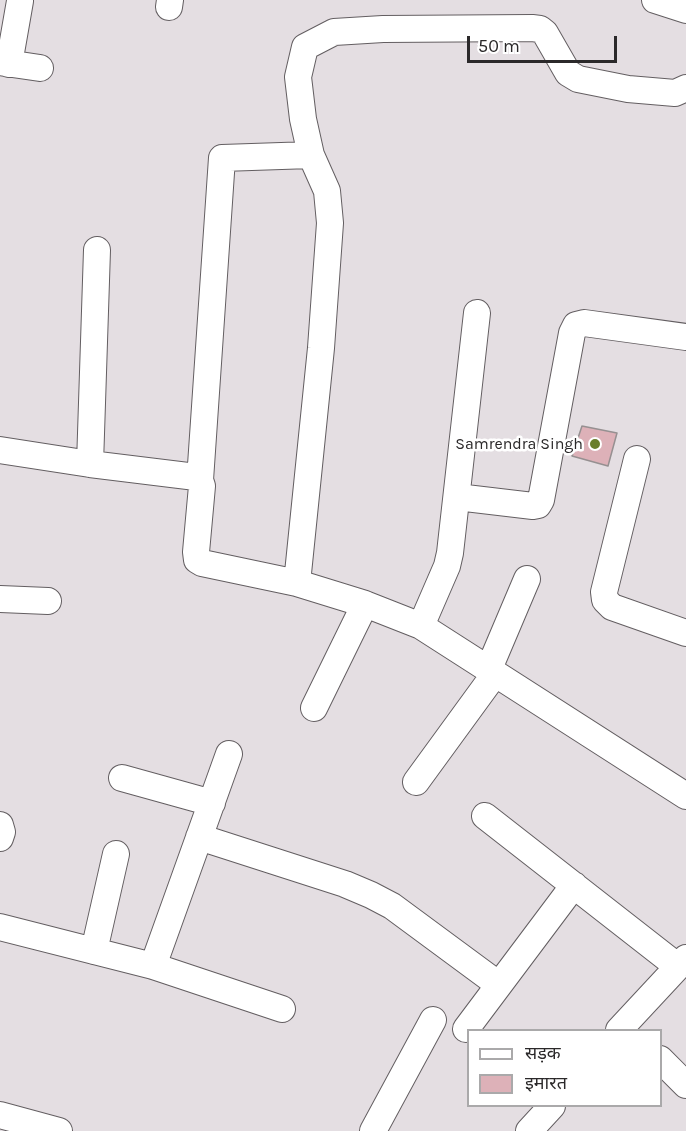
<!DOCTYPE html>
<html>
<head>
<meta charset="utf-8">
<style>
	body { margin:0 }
	#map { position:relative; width:686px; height:1131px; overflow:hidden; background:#e4dee2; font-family:Karla,"Noto Sans Devanagari",sans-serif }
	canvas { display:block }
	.legend { position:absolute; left:467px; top:1029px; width:195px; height:78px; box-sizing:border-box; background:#fff; border:2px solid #aaa9aa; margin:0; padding:8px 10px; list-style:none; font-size:18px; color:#2b292a }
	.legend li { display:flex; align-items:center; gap:12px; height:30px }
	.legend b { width:30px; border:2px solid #aaa9aa }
	.scale { position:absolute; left:467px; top:36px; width:150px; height:27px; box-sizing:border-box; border:3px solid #2b292a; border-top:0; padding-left:8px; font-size:18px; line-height:21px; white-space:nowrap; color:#2b292a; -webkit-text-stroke:4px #fff; paint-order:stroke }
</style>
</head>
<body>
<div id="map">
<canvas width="686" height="1131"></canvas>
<ul class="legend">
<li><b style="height:8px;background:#fff"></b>सड़क</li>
<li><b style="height:16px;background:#ddb1b8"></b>इमारत</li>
</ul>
<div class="scale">50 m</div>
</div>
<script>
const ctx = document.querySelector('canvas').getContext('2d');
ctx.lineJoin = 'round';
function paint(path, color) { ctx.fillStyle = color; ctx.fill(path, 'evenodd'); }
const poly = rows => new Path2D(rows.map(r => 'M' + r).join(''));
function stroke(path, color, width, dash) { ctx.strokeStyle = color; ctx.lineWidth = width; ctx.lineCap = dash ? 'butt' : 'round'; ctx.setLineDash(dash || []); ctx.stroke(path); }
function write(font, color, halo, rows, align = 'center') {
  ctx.font = font + ' Karla,sans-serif'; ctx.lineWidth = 5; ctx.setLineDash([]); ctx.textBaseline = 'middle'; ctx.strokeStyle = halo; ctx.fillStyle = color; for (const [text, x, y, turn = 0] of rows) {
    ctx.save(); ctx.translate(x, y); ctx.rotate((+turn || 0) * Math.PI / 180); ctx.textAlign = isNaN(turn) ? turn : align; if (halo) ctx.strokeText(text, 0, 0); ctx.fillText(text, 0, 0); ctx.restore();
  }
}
const building = poly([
	[582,426,617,433,608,466,572,456,582,426]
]);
paint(building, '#ddb1b8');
stroke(building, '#969091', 1.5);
const minor = poly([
	[655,0,686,10],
	[169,7,170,0],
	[0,62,40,68],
	[9,64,20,1],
	[0,450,90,464,196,477,200,480,202,486,196,552,197,560,202,563,297,583,365,604,421,626,686,796],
	[637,459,604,592,605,600,612,607,686,633],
	[90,464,97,250],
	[200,480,222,158,311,155],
	[457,497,533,506,538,505,541,500,572,333,576,325,584,323,686,337],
	[297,583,321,348,330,223,327,191,311,155,303,119,298,77,305,47,334,32,383,29,532,28,540,29,545,33,568,73,578,79,628,89,675,93,686,88],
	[0,599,48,601],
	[421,626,447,566,450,553,477,313],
	[488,671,527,579],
	[314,708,365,604],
	[122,778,212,803],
	[416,782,494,675],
	[485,816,677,966],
	[0,825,2,832,0,838],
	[199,837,345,884,371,895,392,906,499,985],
	[0,927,153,966,282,1009],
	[94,951,116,854],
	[153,966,229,754],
	[466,1029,574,885],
	[619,1030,686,958],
	[660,1059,686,1085],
	[0,1115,59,1131],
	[373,1131,433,1020],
	[529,1131,552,1106]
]);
stroke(minor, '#635e61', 28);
stroke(minor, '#fff', 26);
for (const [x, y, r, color] of [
	[595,444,6,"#6a7d2c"]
]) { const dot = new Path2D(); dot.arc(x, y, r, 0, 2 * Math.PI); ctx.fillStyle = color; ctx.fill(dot); stroke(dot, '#fff', 2); }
write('16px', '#2b292a', '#fff', [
	["Samrendra Singh",583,444]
], 'right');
</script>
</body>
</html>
